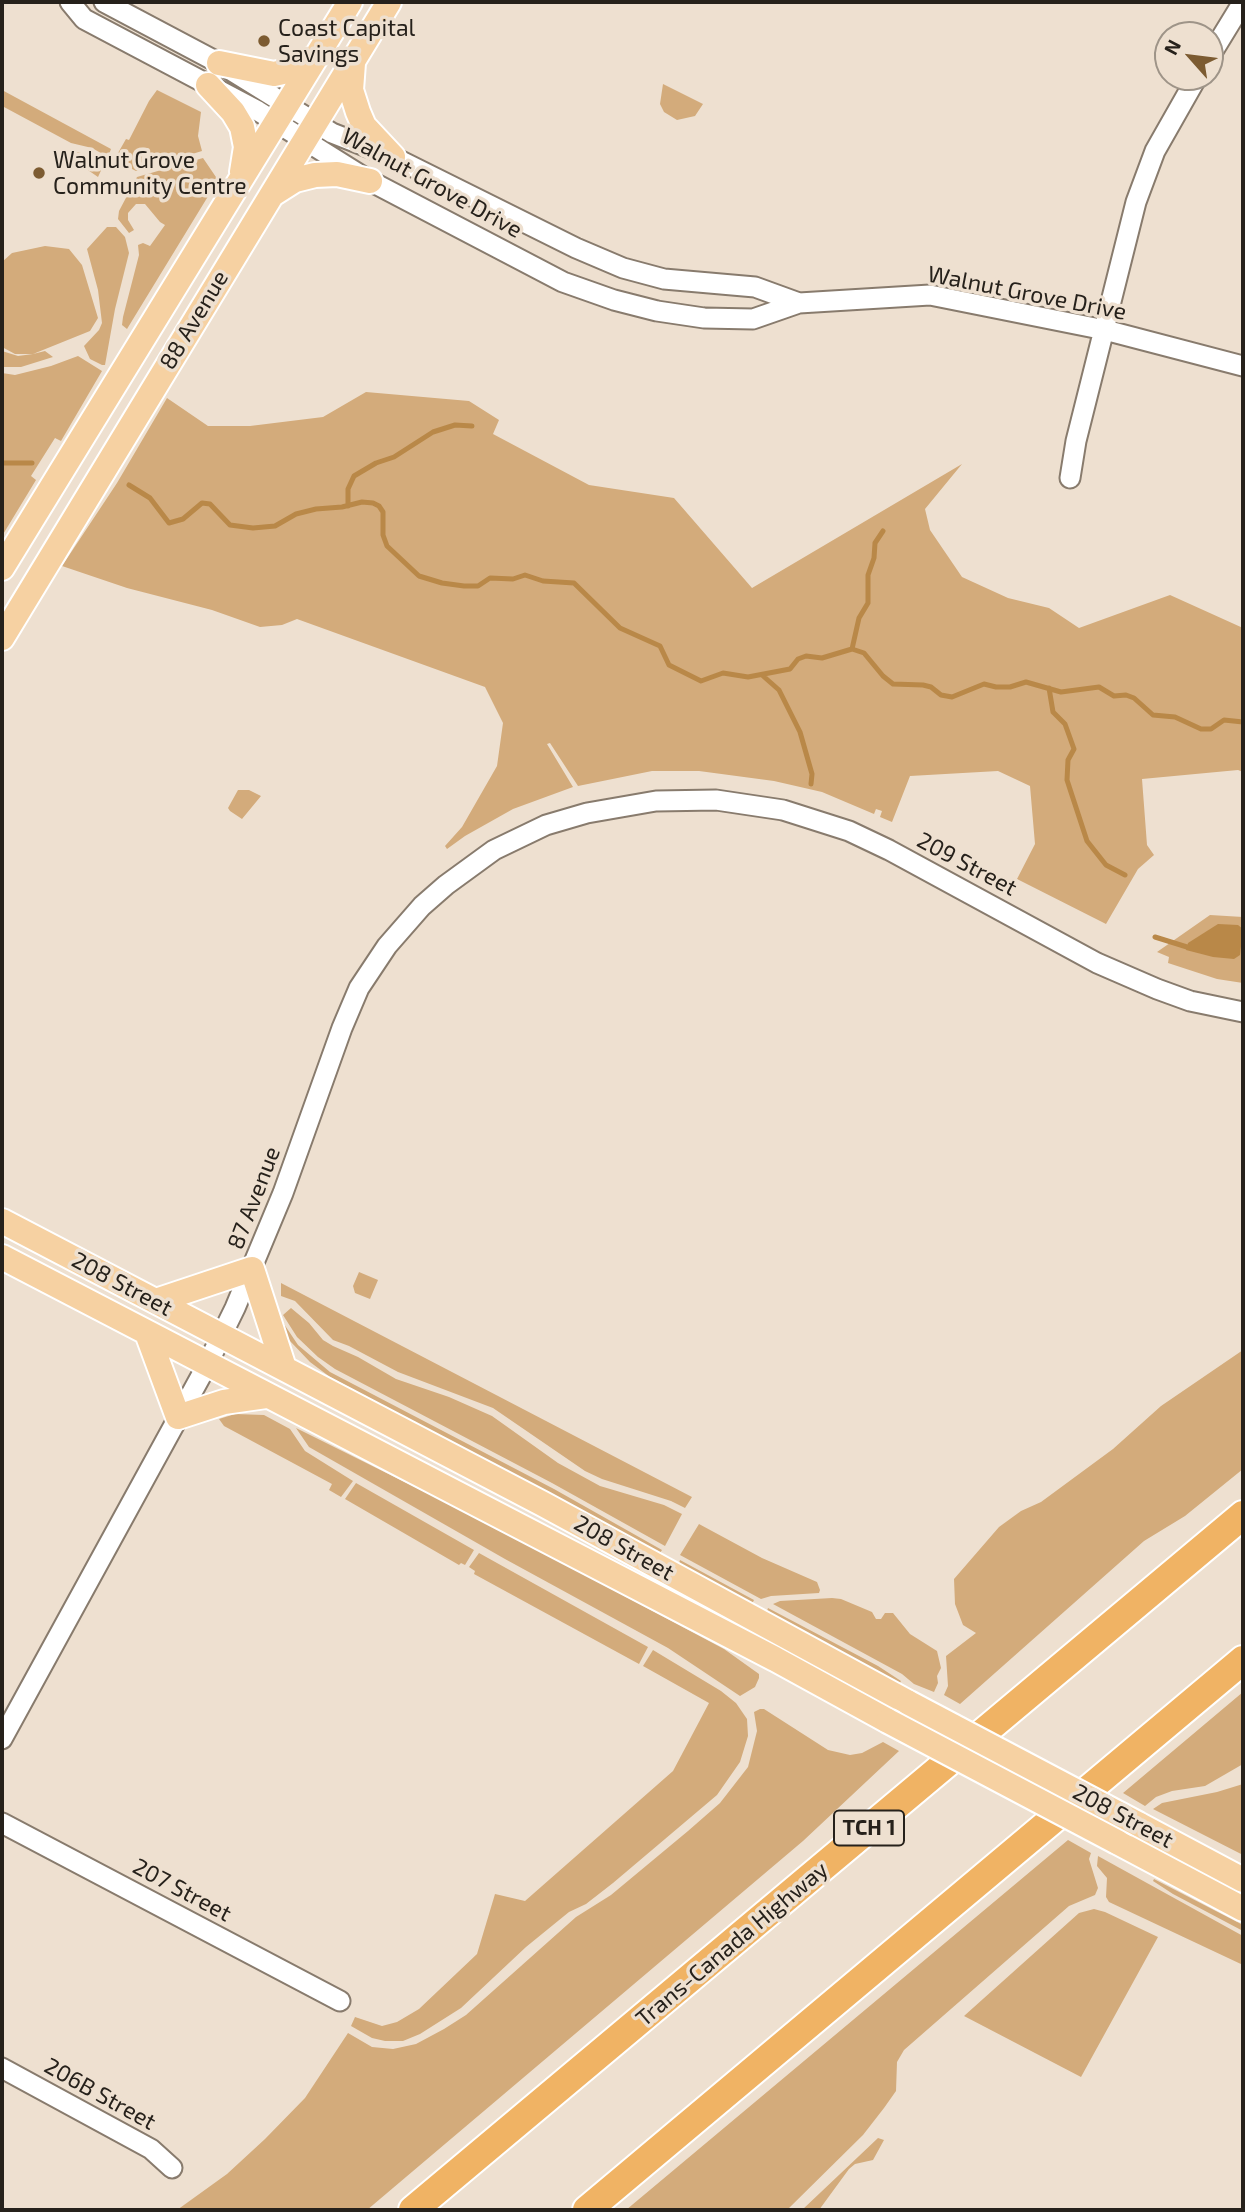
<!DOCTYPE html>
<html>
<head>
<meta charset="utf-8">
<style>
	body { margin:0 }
	#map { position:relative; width:1245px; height:2212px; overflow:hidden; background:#eee0d0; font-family:"Exo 2",sans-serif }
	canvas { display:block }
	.frame { position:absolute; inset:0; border:4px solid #26211b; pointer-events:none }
	.north { position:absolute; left:1154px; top:21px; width:70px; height:70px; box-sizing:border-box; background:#eee0d0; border:2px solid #9e9488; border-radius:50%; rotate:298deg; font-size:19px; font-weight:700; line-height:28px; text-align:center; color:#26211b }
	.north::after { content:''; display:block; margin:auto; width:24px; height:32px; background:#7c5b31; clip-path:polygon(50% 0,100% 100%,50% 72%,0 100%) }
</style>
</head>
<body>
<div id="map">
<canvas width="1245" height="2212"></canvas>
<div class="frame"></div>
<div class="north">N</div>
</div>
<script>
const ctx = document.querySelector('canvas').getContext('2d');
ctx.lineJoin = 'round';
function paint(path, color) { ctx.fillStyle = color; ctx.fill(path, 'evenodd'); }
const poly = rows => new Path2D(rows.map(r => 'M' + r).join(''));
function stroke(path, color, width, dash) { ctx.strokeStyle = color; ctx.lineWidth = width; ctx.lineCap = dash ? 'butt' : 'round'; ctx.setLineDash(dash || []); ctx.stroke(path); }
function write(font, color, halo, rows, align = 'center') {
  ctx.font = font + ' "Exo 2",sans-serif'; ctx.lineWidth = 7; ctx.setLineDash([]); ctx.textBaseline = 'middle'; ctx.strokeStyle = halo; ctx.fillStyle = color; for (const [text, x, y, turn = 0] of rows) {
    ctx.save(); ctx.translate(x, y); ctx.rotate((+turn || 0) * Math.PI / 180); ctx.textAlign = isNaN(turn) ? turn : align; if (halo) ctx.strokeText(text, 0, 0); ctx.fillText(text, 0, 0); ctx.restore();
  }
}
paint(poly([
	[663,84,703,104,695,116,677,120,664,112,660,104],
	[2,90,111,149,108,157,92,148,71,143,4,107,2,105],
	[157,90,201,112,198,136,202,151,136,171,114,160,126,139,129,140,149,101],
	[72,151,86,154,104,164,98,177,69,157],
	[203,158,218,180,127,329,122,325,123,317,139,255,138,245,143,243,150,246,165,225,160,222,145,204,136,204,128,213,128,220,134,230,129,233,118,219,119,211,137,177],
	[107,227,116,227,125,237,129,253,115,309,105,365,102,365,90,359,84,346,99,330,102,323,98,290,87,249],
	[45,246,69,249,82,265,98,318,90,331,33,354,45,351,53,357,21,367,2,367,2,351,18,356,33,354,15,354,2,347,2,262,12,253],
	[78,356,102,371,61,441,55,438,31,476,36,480,2,536,2,373,15,375,51,366],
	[366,392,469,401,499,420,493,434,589,485,674,498,752,588,962,464,925,509,930,530,962,577,1008,598,1049,608,1079,628,1170,595,1243,628,1243,772,1238,770,1142,779,1147,845,1154,855,1138,869,1106,924,1017,879,1035,844,1030,786,998,771,910,776,892,822,880,817,882,811,876,809,874,814,822,792,774,781,699,771,652,771,578,786,550,743,547,744,573,787,513,809,465,836,447,849,445,846,462,827,497,766,503,723,485,687,297,619,282,625,260,627,212,610,127,588,62,566,117,483,167,398,208,426,250,426,323,417],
	[238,790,249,790,261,796,242,819,230,811,228,808],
	[1210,915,1243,917,1243,983,1217,979,1168,963,1169,957,1157,952],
	[359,1272,378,1280,370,1299,355,1293,353,1286],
	[281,1283,692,1497,685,1508,671,1501,602,1479,585,1471,493,1408,398,1372,349,1346,333,1340,295,1301,281,1296],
	[291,1308,309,1323,323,1340,333,1346,358,1357,396,1379,449,1397,492,1416,558,1463,600,1486,664,1505,682,1514,665,1546,552,1483,335,1369,318,1357,297,1337,283,1315],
	[282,1321,298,1345,330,1372,554,1489,662,1550,660,1553,330,1377,310,1362,290,1341,283,1331],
	[1243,1350,1243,1469,1185,1516,1144,1541,960,1704,944,1695,948,1686,946,1656,976,1633,963,1625,955,1604,954,1579,999,1527,1021,1511,1041,1502,1113,1449,1161,1406],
	[235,1414,264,1415,290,1429,305,1451,353,1481,341,1497,329,1490,332,1484,224,1426,219,1419],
	[296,1428,491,1525,724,1649,759,1674,759,1678,755,1687,740,1696,668,1648,505,1559,309,1447],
	[356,1483,474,1550,465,1565,461,1563,459,1565,345,1499],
	[699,1524,762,1558,817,1582,820,1590,819,1593,771,1596,761,1599,680,1555],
	[479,1553,648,1647,639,1664,474,1574,475,1571,469,1567],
	[680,1560,754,1600,752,1604,679,1563],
	[832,1598,841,1599,872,1612,876,1619,881,1619,885,1613,893,1613,910,1634,937,1651,941,1668,937,1676,938,1683,934,1692,914,1684,902,1674,773,1604,780,1601],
	[768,1608,878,1666,901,1681,900,1683,767,1611],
	[653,1650,721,1691,736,1703,747,1719,748,1736,740,1762,717,1795,613,1883,586,1904,569,1912,526,1947,461,2008,420,2034,403,2041,385,2041,372,2038,351,2026,355,2017,382,2026,397,2022,419,2009,477,1954,495,1894,525,1901,673,1771,709,1703,643,1666],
	[1243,1692,1243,1764,1205,1786,1172,1791,1156,1797,1145,1806,1123,1793],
	[760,1709,764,1709,828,1750,850,1755,862,1753,883,1742,899,1751,803,1841,367,2210,177,2210,227,2174,265,2139,305,2098,348,2033,372,2047,393,2049,416,2044,444,2029,466,2015,576,1917,611,1895,688,1831,720,1803,748,1767,757,1731,754,1712],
	[1243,1784,1243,1855,1153,1809,1162,1803,1217,1792],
	[1068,1840,1091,1853,1089,1859,1098,1888,1095,1895,1069,1906,904,2050,897,2062,896,2091,884,2108,863,2135,787,2210,626,2210],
	[1098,1856,1243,1936,1243,1965,1109,1902,1106,1897,1107,1878,1097,1866],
	[1154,1879,1243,1925,1243,1931,1173,1894,1153,1881],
	[1094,1909,1105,1912,1158,1937,1081,2077,964,2016,1079,1913],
	[878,2138,884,2140,873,2160,855,2164,849,2169,819,2210,802,2210]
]), '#d3ab7b');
paint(poly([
	[1218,924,1238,925,1243,929,1240,955,1234,959,1213,957,1186,950,1188,943]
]), '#b98848');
stroke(poly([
	[2,463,32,463],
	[129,485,150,498,169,523,183,519,202,503,210,504,230,525,253,528,275,526,296,514,316,509,342,507,362,502,373,503,379,506,383,512,383,535,387,546,419,576,442,583,464,586,478,586,490,578,513,579,525,575,543,581,574,583,620,628,660,646,669,665,701,681,723,673,748,677,790,669,798,659,806,656,822,658,852,649,864,653,883,676,893,684,923,685,931,687,941,695,952,697,984,684,996,687,1010,687,1026,682,1061,692,1099,687,1114,696,1126,695,1134,698,1153,715,1175,717,1201,729,1211,729,1224,720,1243,722],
	[348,506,348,489,354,476,376,463,394,457,433,432,455,425,472,426],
	[852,649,859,618,868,603,868,575,874,558,875,543,883,531],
	[762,675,779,690,800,732,812,774,811,784],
	[1049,688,1053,712,1065,724,1074,749,1068,760,1067,780,1087,841,1106,865,1125,875],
	[1155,937,1187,947]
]), '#b98848', 5);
const minor = poly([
	[70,2,84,19,258,111,370,181,563,282,614,300,657,311,704,318,753,319,799,303,930,295,1105,330,1243,366],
	[104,2,219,63,332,133,393,157,576,248,623,268,664,279,755,287,799,303],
	[1210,56,1243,2],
	[1070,478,1076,441,1136,202,1155,151,1197,77],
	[2,1739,207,1365,235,1308,283,1193,342,1028,359,988,387,946,422,906,446,885,494,850,546,825,587,813,656,801,716,800,783,810,849,831,889,850,1097,963,1157,989,1190,1001,1243,1012],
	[2,1823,340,2001],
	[2,2068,151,2149,172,2168]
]);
const major = poly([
	[219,63,274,74,296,69,317,56],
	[353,63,351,90,358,112,364,126,393,157],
	[208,85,233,112,242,127,246,147,242,172],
	[273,194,295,180,315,175,337,174,370,181],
	[2,568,350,2],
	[2,638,389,2],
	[2,1221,543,1504,909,1703],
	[2,1257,775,1659,888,1721],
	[156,1301,252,1269,284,1368],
	[147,1333,178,1417,224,1402,266,1396],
	[1138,1824,1243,1880],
	[1117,1842,1243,1909]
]);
const highway = poly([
	[413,2210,1243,1515],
	[587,2210,1243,1660]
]);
stroke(minor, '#887b6d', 23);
stroke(major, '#fff', 28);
stroke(highway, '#fff', 32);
stroke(minor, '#fff', 19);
stroke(major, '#f6d1a2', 24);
stroke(highway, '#f0b364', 28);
const majorBridge = poly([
	[909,1703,1138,1824],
	[888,1721,1117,1842]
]);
stroke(majorBridge, '#fff', 28, []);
stroke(majorBridge, '#f6d1a2', 24);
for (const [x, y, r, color] of [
	[264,41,7,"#7c5b31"],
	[39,173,7,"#7c5b31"]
]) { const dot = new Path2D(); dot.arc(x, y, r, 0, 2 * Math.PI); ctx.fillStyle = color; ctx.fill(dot); stroke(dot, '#eee0d0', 2.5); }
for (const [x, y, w] of [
	[869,1828,70]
]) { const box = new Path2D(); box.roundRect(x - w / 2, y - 17.5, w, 35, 5); ctx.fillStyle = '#eee0d0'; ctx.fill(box); stroke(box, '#26211b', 2); }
write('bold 21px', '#26211b', null, [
	["TCH 1",869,1828]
]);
write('23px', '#26211b', '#eee0d0', [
	["Coast Capital",278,28],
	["Savings",278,54],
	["Walnut Grove",53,160],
	["Community Centre",53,186]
], 'left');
write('23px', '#26211b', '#eee0d0', [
	["Walnut Grove Drive",432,183,29],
	["Walnut Grove Drive",1027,293,11],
	["88 Avenue",194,320,-59],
	["209 Street",967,864,28],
	["87 Avenue",254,1198,-69],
	["208 Street",122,1284,28],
	["208 Street",624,1548,29],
	["208 Street",1123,1816,28],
	["207 Street",182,1890,28],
	["Trans-Canada Highway",732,1944,-40],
	["206B Street",100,2094,29]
]);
</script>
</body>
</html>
